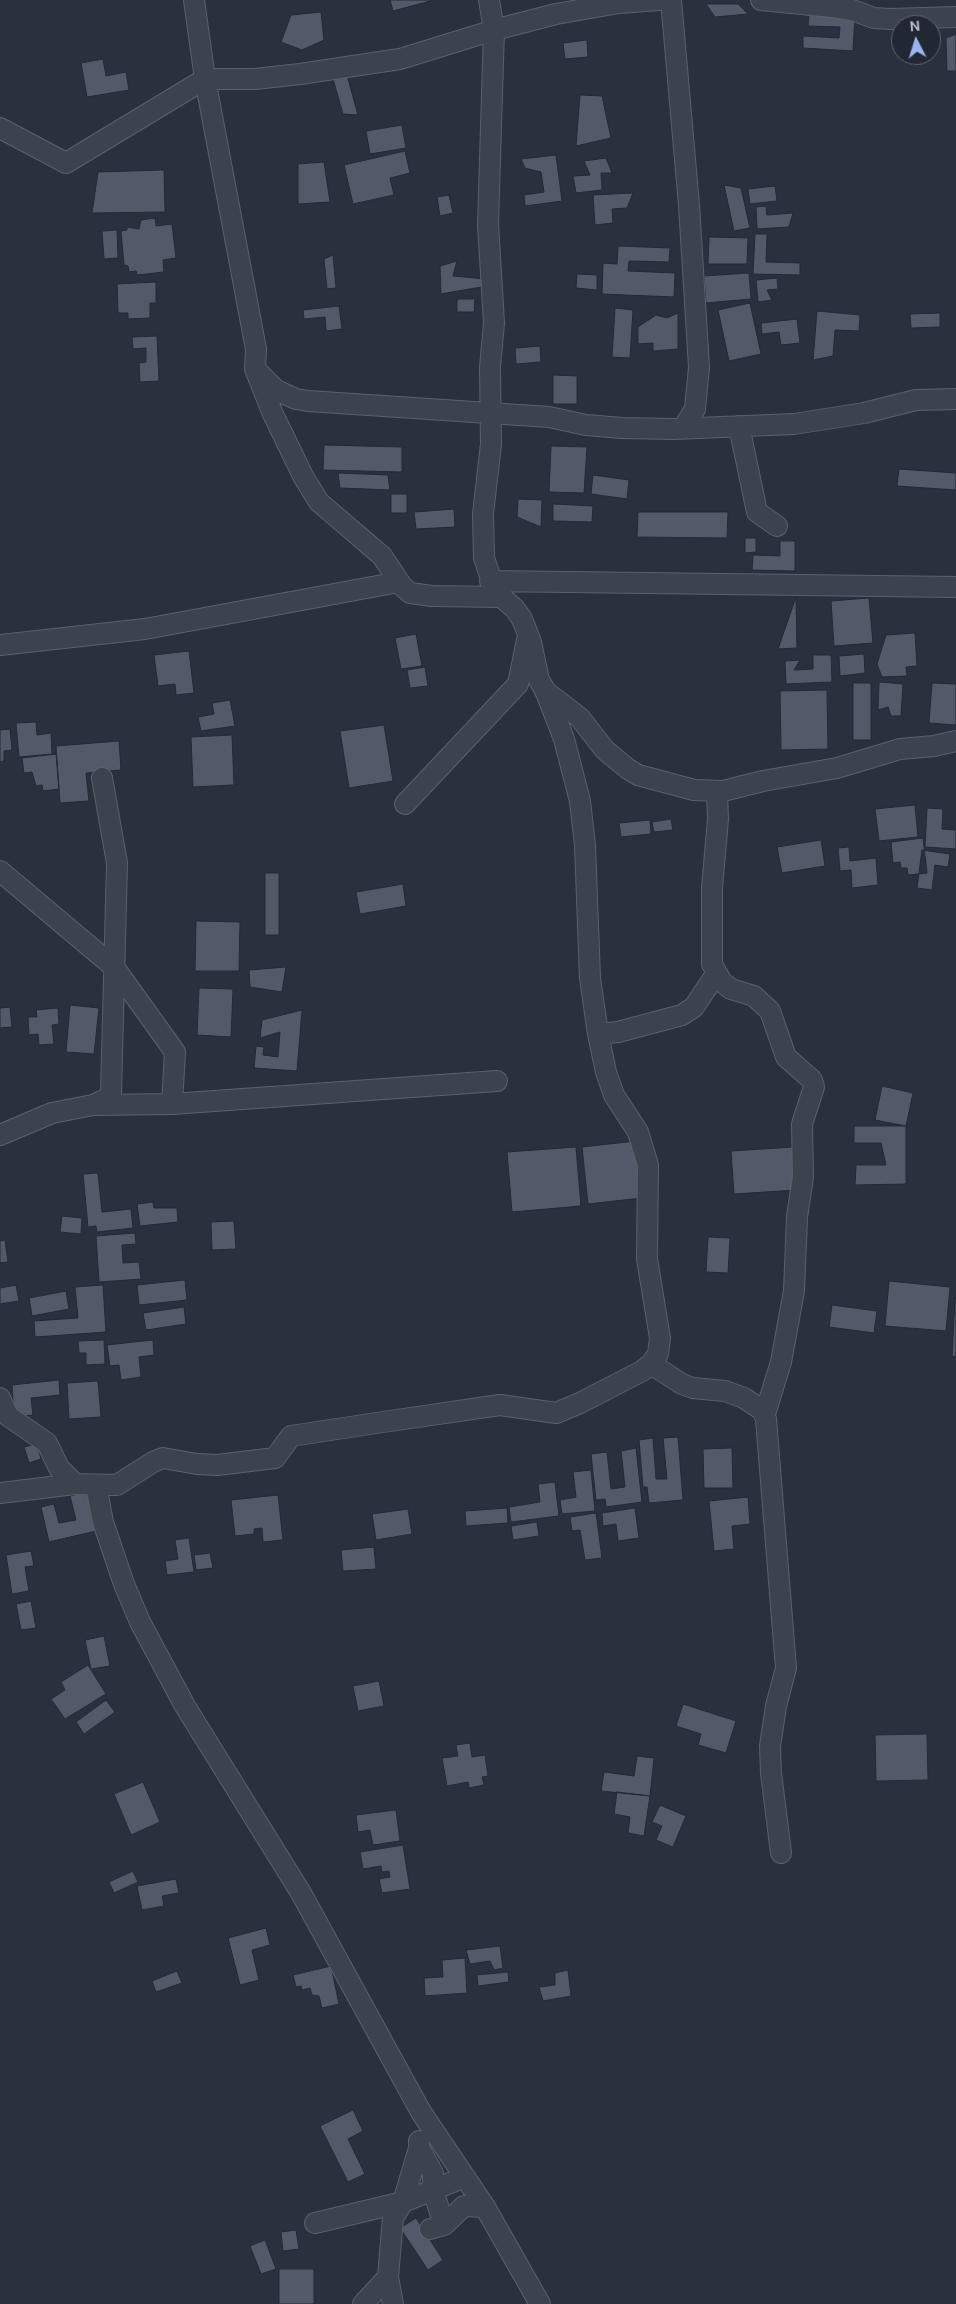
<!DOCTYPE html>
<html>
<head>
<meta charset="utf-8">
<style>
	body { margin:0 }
	#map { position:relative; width:956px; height:2304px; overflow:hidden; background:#29313f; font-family:"DM Sans",sans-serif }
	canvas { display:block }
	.north { position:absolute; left:891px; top:15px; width:50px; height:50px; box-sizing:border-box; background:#212834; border:1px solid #5e6470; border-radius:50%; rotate:355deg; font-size:14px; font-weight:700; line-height:20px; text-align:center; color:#b9bec9 }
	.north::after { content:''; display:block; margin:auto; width:18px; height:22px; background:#99b4ee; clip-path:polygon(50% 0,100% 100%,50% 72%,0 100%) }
</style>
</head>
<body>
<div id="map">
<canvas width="956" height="2304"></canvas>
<div class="north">N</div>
</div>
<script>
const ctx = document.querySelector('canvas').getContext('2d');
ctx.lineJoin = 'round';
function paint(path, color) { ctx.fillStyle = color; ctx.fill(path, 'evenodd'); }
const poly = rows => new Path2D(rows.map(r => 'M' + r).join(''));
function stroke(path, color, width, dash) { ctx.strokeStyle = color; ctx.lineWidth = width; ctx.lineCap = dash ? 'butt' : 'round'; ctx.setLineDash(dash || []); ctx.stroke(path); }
const building = poly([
	[390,0,434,0,393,11,390,0],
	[706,4,738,4,748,14,715,17,706,4],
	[321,12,324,40,302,50,281,42,291,15,321,12],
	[809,12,855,15,853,51,803,48,803,36,839,38,840,27,808,26,809,12],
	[956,34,956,71,947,71,946,38,956,34],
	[587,40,588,57,565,59,563,43,587,40],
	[103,59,106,76,126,72,129,90,87,97,81,63,103,59],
	[347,75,358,115,343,114,333,79,347,75],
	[580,95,602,96,611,138,576,146,580,95],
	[402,125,406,148,370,154,366,131,402,125],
	[405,151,410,173,390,178,394,195,353,204,344,165,405,151],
	[556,155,562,201,525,206,524,195,544,192,541,172,525,168,521,159,556,155],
	[606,158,612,173,601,173,602,190,576,193,573,176,590,175,584,161,606,158],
	[324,162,330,202,298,204,298,164,324,162],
	[164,170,165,212,92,213,98,172,164,170],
	[724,185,741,188,750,228,734,231,724,185],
	[775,186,777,201,750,204,748,189,775,186],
	[633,193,627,208,612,209,613,223,595,225,593,195,633,193],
	[449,195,453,213,440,216,437,197,449,195],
	[766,206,767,215,793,213,789,227,757,229,756,207,766,206],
	[155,218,156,226,172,224,176,258,163,260,164,272,137,275,136,271,129,272,128,266,124,265,121,231,127,230,127,227,139,229,141,220,155,218],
	[117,230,118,258,104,259,102,231,117,230],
	[755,234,767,234,766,262,800,263,800,275,753,274,755,234],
	[709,237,748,238,747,264,708,264,709,237],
	[618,246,670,248,669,262,629,261,628,271,675,273,674,297,602,294,603,263,617,264,618,246],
	[333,255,336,288,327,289,324,259,333,255],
	[457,261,453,276,486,279,481,287,441,294,440,266,457,261],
	[749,273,751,299,706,303,704,276,749,273],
	[577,274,597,275,597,290,576,288,577,274],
	[777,278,778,289,767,290,772,300,758,302,756,280,777,278],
	[156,282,156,303,150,303,150,318,128,319,128,313,118,313,117,284,156,282],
	[457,299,475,299,474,312,457,312,457,299],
	[750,303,761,354,729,361,718,310,750,303],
	[339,306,342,329,326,331,325,317,304,319,303,310,339,306],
	[615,308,633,310,630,358,612,357,615,308],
	[817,311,860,315,859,331,835,330,833,356,813,360,817,311],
	[678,313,678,349,653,351,653,343,638,344,638,327,656,315,667,318,678,313],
	[940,313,940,327,911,328,910,314,940,313],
	[797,319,800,343,781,345,779,332,762,334,761,323,797,319],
	[157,336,159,381,140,382,139,363,146,362,146,348,133,349,132,337,157,336],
	[540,346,541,362,516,364,515,348,540,346],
	[553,375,577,376,577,404,553,404,553,375],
	[324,445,402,447,402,472,323,470,324,445],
	[551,446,587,447,584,493,549,492,551,446],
	[899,469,956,473,956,490,897,486,899,469],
	[338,473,388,475,390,490,340,488,338,473],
	[593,475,629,480,627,499,591,494,593,475],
	[391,494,407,494,407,513,391,513,391,494],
	[518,499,542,500,541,527,517,517,518,499],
	[553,504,593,506,592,522,553,521,553,504],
	[454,509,455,527,416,529,414,512,454,509],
	[638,512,728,512,727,538,637,537,638,512],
	[745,538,756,538,756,552,745,553,745,538],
	[780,541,795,541,795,571,752,570,753,555,780,556,780,541],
	[796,597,797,648,778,649,796,597],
	[869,598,873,643,834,646,831,601,869,598],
	[915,633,917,666,906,667,907,676,882,677,877,664,886,635,915,633],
	[416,634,422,666,401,669,395,638,416,634],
	[189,651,194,693,176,695,175,684,158,686,154,655,189,651],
	[864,654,865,673,840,676,839,656,864,654],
	[813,655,831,655,832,682,786,684,785,661,800,660,794,670,813,669,813,655],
	[425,667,428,686,410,688,407,670,425,667],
	[879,682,903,684,901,716,891,716,888,707,878,710,879,682],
	[853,683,871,683,871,740,853,740,853,683],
	[932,683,956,684,956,725,929,723,932,683],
	[827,690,828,749,781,750,780,691,827,690],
	[230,700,235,726,201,731,198,717,214,714,212,703,230,700],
	[36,722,37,735,51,733,52,754,19,757,16,723,36,722],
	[384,725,393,781,349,788,340,731,384,725],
	[10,729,12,750,4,751,4,761,0,762,0,730,10,729],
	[232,735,234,785,193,787,191,737,232,735],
	[119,741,121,770,86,773,89,801,60,803,56,746,119,741],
	[56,754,59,789,43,791,42,785,36,786,32,772,24,773,22,758,56,754],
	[915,805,918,837,879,841,875,809,915,805],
	[927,808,943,809,942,829,956,830,956,849,925,847,927,808],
	[671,819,673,830,654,832,652,822,671,819],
	[650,820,651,834,621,837,619,823,650,820],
	[923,838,927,873,908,875,907,868,901,868,900,862,893,863,891,842,923,838],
	[821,840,825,866,782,873,777,847,821,840],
	[849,847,850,861,876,858,878,885,852,888,851,870,840,871,838,848,849,847],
	[922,850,950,854,948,867,935,865,932,890,917,888,922,850],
	[265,873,279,873,279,935,265,935,265,873],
	[403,884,406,906,360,914,356,892,403,884],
	[196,921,240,922,239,971,195,971,196,921],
	[286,967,282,992,250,987,249,970,286,967],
	[199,988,233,989,231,1037,197,1035,199,988],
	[70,1005,99,1008,94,1054,66,1052,70,1005],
	[10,1007,12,1027,0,1028,0,1008,10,1007],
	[58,1008,59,1024,52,1025,54,1044,39,1045,38,1034,29,1035,28,1017,37,1017,36,1010,58,1008],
	[302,1010,297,1071,254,1068,256,1046,264,1047,263,1055,278,1057,280,1032,260,1038,262,1020,302,1010],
	[882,1086,913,1093,906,1126,875,1120,882,1086],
	[854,1126,906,1126,906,1184,855,1185,856,1165,886,1165,881,1143,854,1143,854,1126],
	[645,1140,651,1197,588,1204,582,1147,645,1140],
	[576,1147,581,1206,512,1212,507,1152,576,1147],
	[793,1147,796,1190,734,1194,731,1151,793,1147],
	[98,1173,102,1212,131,1209,133,1228,97,1232,96,1226,88,1227,83,1174,98,1173],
	[153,1202,154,1208,177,1208,178,1222,140,1226,137,1204,153,1202],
	[62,1216,82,1218,81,1234,60,1232,62,1216],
	[234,1221,236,1249,212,1250,211,1222,234,1221],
	[135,1233,136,1244,122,1245,123,1263,139,1262,141,1279,99,1282,96,1236,135,1233],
	[708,1237,730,1238,728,1273,706,1272,708,1237],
	[5,1240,8,1262,0,1263,0,1241,5,1240],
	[185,1280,187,1300,139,1305,137,1285,185,1280],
	[889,1281,950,1287,946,1331,885,1326,889,1281],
	[16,1285,19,1301,0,1304,0,1288,16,1285],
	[103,1285,106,1332,35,1337,34,1321,78,1318,75,1287,103,1285],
	[66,1291,69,1309,32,1316,29,1298,66,1291],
	[955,1298,956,1298,956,1357,952,1356,955,1298],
	[832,1305,877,1311,874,1333,829,1327,832,1305],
	[184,1307,186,1324,146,1330,143,1313,184,1307],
	[104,1340,105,1364,86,1365,86,1353,79,1353,78,1341,104,1340],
	[153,1340,154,1355,139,1357,141,1377,121,1380,119,1365,110,1366,107,1345,153,1340],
	[59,1380,60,1395,31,1398,33,1415,14,1417,12,1385,59,1380],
	[98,1381,101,1417,69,1419,67,1383,98,1381],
	[678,1437,683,1500,649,1503,647,1487,643,1487,639,1440,653,1438,656,1479,667,1479,663,1438,678,1437],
	[37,1444,41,1459,29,1463,24,1447,37,1444],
	[636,1448,642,1502,606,1507,605,1499,596,1500,591,1454,607,1452,611,1489,625,1487,621,1451,636,1448],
	[732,1448,733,1488,704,1488,703,1449,732,1448],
	[591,1470,595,1511,562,1514,560,1500,576,1497,573,1472,591,1470],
	[555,1482,559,1516,511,1522,509,1507,540,1502,538,1484,555,1482],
	[87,1492,96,1531,49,1542,41,1507,54,1504,59,1523,76,1520,70,1496,87,1492],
	[278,1495,283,1540,263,1542,262,1528,254,1529,254,1534,235,1536,231,1500,278,1495],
	[748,1497,750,1524,732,1526,734,1549,714,1551,709,1501,748,1497],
	[507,1508,508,1523,466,1526,465,1511,507,1508],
	[635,1508,639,1538,618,1541,616,1524,603,1526,602,1513,635,1508],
	[408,1509,412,1534,376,1540,372,1514,408,1509],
	[596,1513,602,1558,585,1560,580,1530,572,1531,570,1517,596,1513],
	[537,1522,539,1536,513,1540,511,1526,537,1522],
	[189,1538,194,1572,167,1575,165,1561,178,1559,175,1540,189,1538],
	[374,1547,376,1569,343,1571,341,1550,374,1547],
	[31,1551,34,1566,25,1567,29,1591,12,1594,6,1555,31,1551],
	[210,1553,213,1568,196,1570,194,1555,210,1553],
	[31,1601,36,1628,21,1630,16,1604,31,1601],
	[104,1636,110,1666,91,1669,85,1640,104,1636],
	[88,1665,106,1694,65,1719,51,1699,65,1690,61,1682,88,1665],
	[379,1681,384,1706,358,1711,353,1686,379,1681],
	[106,1700,115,1712,84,1734,76,1722,106,1700],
	[683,1704,736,1721,726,1753,698,1745,701,1734,676,1726,683,1704],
	[927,1734,928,1780,876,1781,875,1735,927,1734],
	[470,1743,472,1757,485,1755,488,1776,482,1777,484,1785,469,1788,468,1782,447,1786,442,1758,458,1756,456,1745,470,1743],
	[637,1756,654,1758,650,1796,601,1791,604,1772,634,1776,637,1756],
	[143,1782,160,1822,131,1835,114,1794,143,1782],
	[617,1792,650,1796,644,1836,628,1833,630,1817,614,1814,617,1792],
	[660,1805,686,1816,673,1847,656,1840,662,1826,652,1822,660,1805],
	[396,1810,400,1841,373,1845,370,1830,358,1832,356,1815,396,1810],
	[403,1845,410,1889,382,1893,379,1879,390,1877,389,1871,382,1872,381,1866,363,1869,360,1852,403,1845],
	[133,1871,138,1882,114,1893,109,1882,133,1871],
	[176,1879,179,1893,162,1896,164,1906,142,1910,137,1886,176,1879],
	[266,1928,270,1945,252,1950,259,1980,240,1985,228,1938,266,1928],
	[500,1946,503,1968,494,1970,490,1961,470,1964,466,1950,500,1946],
	[465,1958,467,1993,425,1996,424,1978,443,1977,442,1960,465,1958],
	[331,1966,339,2004,322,2008,319,1996,312,1995,310,1988,302,1990,301,1986,296,1987,293,1975,331,1966],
	[568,1970,571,1996,543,2001,539,1987,555,1985,555,1973,568,1970],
	[177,1971,182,1983,156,1992,152,1981,177,1971],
	[508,1972,509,1982,478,1986,477,1975,508,1972],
	[353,2110,363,2131,348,2139,365,2174,348,2182,320,2126,353,2110],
	[416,2218,443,2260,428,2270,400,2228,416,2218],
	[296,2230,299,2249,283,2251,281,2232,296,2230],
	[265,2240,276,2269,261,2274,250,2246,265,2240],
	[279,2269,314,2269,314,2304,279,2304,279,2269]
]);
paint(building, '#525969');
stroke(building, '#232a36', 1);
const minor = poly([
	[194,0,205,79,256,349,255,369,273,414,304,478,319,502,382,556,402,586,410,593,432,596,501,597],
	[671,0,689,205,699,367,695,409,683,428],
	[761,0,832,7,852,10,874,18,890,19,956,17],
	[0,128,66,163,205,79,255,79,300,74,400,59,494,30,556,14,619,3,659,0],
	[258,372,276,390,296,399,308,401,549,417,586,425,622,428,674,429,794,424,864,413,916,400,956,399],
	[739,426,757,512,777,526],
	[490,581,956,587],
	[0,645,145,629,399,582],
	[545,691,580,718,605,750,628,769,638,775,694,790,723,791,763,781,837,768,900,749,934,746,956,741],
	[717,792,718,819,712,888,712,964,722,982,731,989,754,996,770,1011,786,1057,812,1080,814,1087,802,1124,803,1177,797,1217,794,1291,781,1362,765,1414],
	[405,804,518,684,527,640],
	[0,871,114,967,175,1052,172,1104,94,1105],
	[598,1034,618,1032,682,1015,694,1007,716,974],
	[172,1104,497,1081],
	[0,1135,52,1113,93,1105,108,1098,111,1093,117,863,102,778],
	[651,1364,682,1384,693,1388,725,1391,744,1398,762,1410,766,1419,786,1668,776,1706,770,1746,771,1773,781,1853],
	[0,1398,8,1416,47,1443,59,1468,75,1484],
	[96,1485,103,1522,124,1584,140,1622,185,1706,301,1893,421,2112,485,2207,540,2304],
	[0,1493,75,1484,117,1485,153,1462,163,1458,197,1464,217,1465,275,1458,291,1436,383,1422,500,1405,556,1413,580,1403,642,1371,651,1364,658,1354,660,1338,647,1259,648,1165,638,1132,614,1095,606,1072,598,1034,590,978,585,845,580,801,564,739,545,690,539,680,531,642,522,619,515,609,495,591,484,558,483,514,491,444,490,367,494,323,488,224,494,30,489,0],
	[419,2141,419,2148,433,2173,433,2190,444,2225,430,2229],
	[315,2223,403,2202,465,2177],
	[444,2225,464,2206,485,2207],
	[388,2277,393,2304],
	[363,2304,388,2277,393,2218,403,2202,419,2148]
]);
stroke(minor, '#5a616c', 22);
stroke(minor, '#3c434f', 20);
</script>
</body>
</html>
